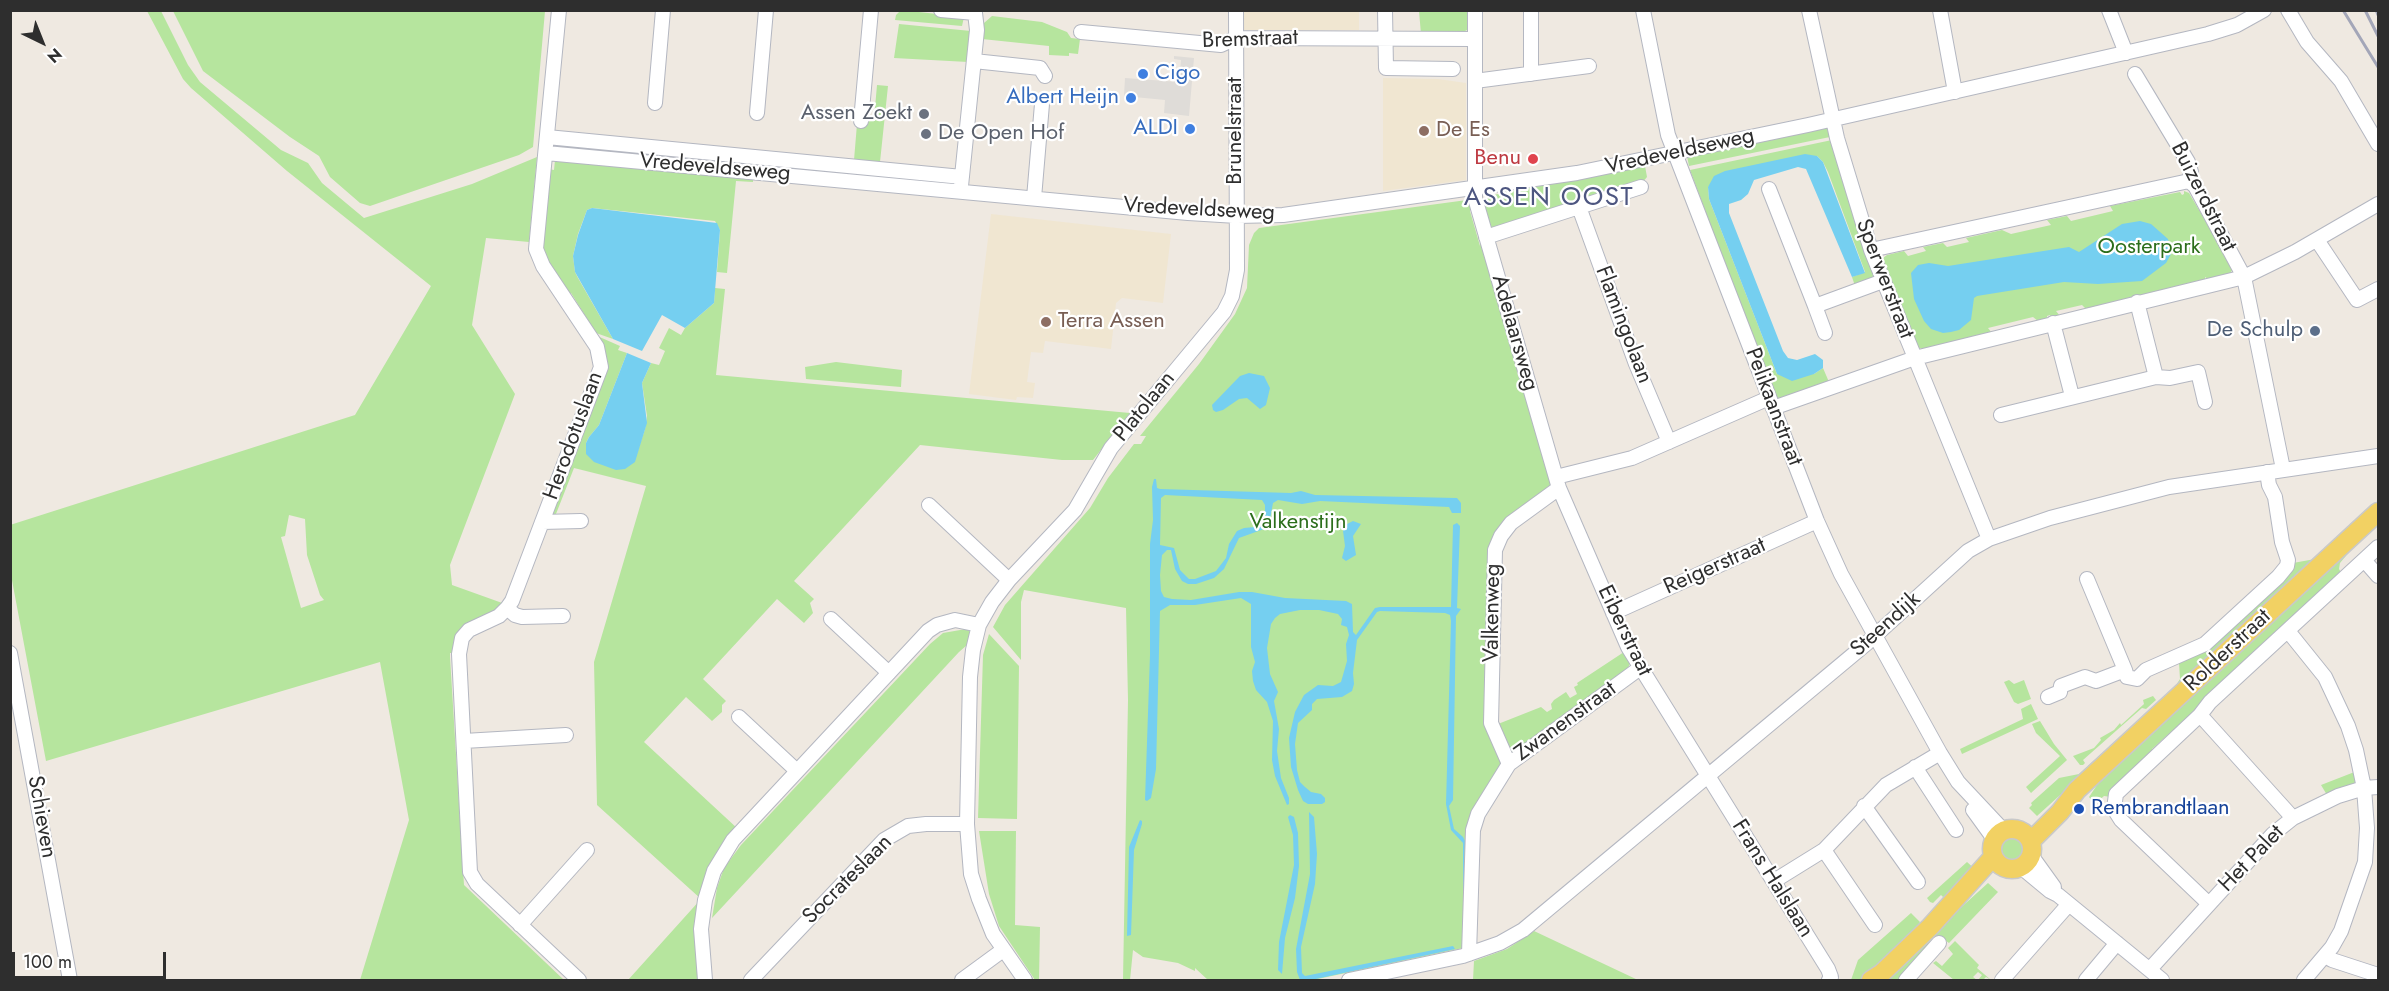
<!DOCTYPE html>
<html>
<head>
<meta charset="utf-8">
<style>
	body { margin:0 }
	#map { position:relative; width:2389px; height:991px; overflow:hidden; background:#efe9e1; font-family:Jost,sans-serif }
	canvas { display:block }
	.frame { position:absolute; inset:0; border:12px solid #2e2e2e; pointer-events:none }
	.north { position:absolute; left:12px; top:12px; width:60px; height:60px; -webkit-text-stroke:4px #fff; paint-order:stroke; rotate:137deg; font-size:16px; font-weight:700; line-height:24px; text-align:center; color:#2e2e2e }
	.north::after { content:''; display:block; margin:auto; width:21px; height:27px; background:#2e2e2e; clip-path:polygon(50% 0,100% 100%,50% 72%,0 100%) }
	.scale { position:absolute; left:12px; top:952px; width:154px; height:27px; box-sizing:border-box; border:3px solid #2e2e2e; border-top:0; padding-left:8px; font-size:18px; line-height:21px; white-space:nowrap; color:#2e2e2e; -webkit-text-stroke:4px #fff; paint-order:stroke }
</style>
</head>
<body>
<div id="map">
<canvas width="2389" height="991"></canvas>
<div class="frame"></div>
<div class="north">N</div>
<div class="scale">100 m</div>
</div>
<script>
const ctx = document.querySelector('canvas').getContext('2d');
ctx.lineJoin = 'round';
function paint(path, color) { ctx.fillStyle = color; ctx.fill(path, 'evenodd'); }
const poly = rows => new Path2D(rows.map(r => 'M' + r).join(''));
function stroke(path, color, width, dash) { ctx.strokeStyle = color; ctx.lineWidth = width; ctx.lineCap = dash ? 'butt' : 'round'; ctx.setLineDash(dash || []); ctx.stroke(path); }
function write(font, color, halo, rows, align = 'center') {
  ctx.font = font + ' Jost,sans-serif'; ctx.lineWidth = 4.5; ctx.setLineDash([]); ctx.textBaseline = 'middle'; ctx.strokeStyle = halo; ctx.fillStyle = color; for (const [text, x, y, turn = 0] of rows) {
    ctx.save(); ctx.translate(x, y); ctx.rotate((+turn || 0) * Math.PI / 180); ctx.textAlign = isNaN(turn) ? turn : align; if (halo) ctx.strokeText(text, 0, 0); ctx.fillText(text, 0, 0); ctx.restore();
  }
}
paint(poly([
	[1243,11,1359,11,1359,30,1244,30],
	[1383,78,1438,79,1466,83,1466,180,1383,191],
	[991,214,1171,234,1163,303,1122,298,1116,303,1111,349,1045,341,1043,353,1031,352,1027,382,1035,383,1033,398,1017,397,1016,400,969,394]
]), '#f0e6d1');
paint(poly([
	[901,10,964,17,962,26,895,20,896,15],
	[147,11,161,11,188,65,200,82,281,150,308,163,322,183,364,218,472,184,537,157,529,242,486,238,472,325,515,394,450,565,452,585,505,604,454,653,450,653,450,657,464,885,564,980,360,980,409,820,380,662,46,761,11,575,10,525,355,415,431,286,287,171,191,88,183,79],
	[289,515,305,519,307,555,320,595,324,600,301,608,281,537,285,536],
	[173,11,545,11,533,147,519,155,370,206,360,203,330,177,319,156,290,137,203,71],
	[1419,11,1470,11,1469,29,1461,33,1421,34],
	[992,16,1042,22,1067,32,1071,38,1080,39,1078,54,1069,53,1069,56,1049,55,1049,46,982,39,984,23],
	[899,24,971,31,968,62,894,58],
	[877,85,888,86,880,162,854,160,857,124,865,118,874,119],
	[1825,128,1827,129,1830,137,1689,166,1687,156],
	[1832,140,1875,274,1874,280,1855,286,1852,277,1865,272,1828,172,1823,162,1817,156,1708,187,1709,199,1777,374,1814,374,1823,368,1829,382,1776,400,1690,170],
	[554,144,773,164,773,168,558,147],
	[555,160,753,177,753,182,736,181,727,273,717,272,720,230,715,221,592,208,587,210,578,234,573,256,575,272,578,278,613,339,596,333,571,293,568,294,542,250,548,169,554,170],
	[1645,166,1647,177,1641,184,1491,230,1483,205,1488,196],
	[2184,191,2189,193,2231,264,2233,269,2230,273,2208,279,2205,277,2205,280,2200,281,2086,309,2082,305,2056,311,2060,316,2051,318,2050,315,2047,316,2047,319,2038,321,2033,317,1988,328,1992,333,1923,349,1919,348,1883,262,1883,258,1887,255,1904,251,1908,256,1926,251,1923,247,1943,243,1947,247,1969,242,1966,238,2002,230,2011,234,2051,225,2047,220,2067,216,2071,221,2113,211,2110,206,2180,192,2182,195,2184,194],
	[1467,200,1471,208,1470,211,1480,246,1481,238,1551,484,1499,530,1490,673,1503,766,1481,800,1463,948,1313,980,1208,980,1195,968,1195,971,1178,963,1143,957,1133,950,1130,980,1123,980,1128,700,1126,608,1024,590,1021,602,1021,660,993,627,1005,605,1090,508,1108,478,1134,444,1141,444,1146,436,1140,436,1199,364,1235,314,1247,288,1249,245,1254,233,1259,228],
	[715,288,725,289,716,375,1130,413,1093,460,1062,460,920,445,794,581,814,599,810,603,813,613,804,623,777,599,703,679,726,701,722,705,722,712,712,721,686,697,644,742,738,829,713,864,698,980,628,980,701,899,597,805,594,662,646,486,574,468,554,519,551,516,605,370,595,335,620,346,618,350,627,353,599,425,589,437,586,443,634,462,645,429,647,416,642,383,651,363,659,365,665,351,659,348,669,328,681,335,685,328,714,303],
	[836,362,902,370,901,387,806,379,805,367],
	[2360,539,2340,563,2339,569,2342,574,2219,684,2221,686,2174,733,2172,731,2152,749,2154,752,2111,797,2104,796,2095,804,2089,797,2099,782],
	[2315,559,2069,787,2037,816,2029,808,2032,805,2031,803,2059,778,2079,774,2173,690,2180,679,2179,663,2293,563],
	[966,629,971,632,974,639,959,652,712,918,717,888,724,868,741,845,930,644,943,633],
	[989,634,1019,666,1017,819,978,818,983,655],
	[1624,652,1630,663,1627,671,1513,755,1508,753,1498,724,1541,707,1547,712,1552,709,1551,704,1554,700,1566,692,1570,698,1577,694,1574,687,1578,685,1577,683],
	[2009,680,2014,684,2024,680,2031,699,2018,704,2014,702,2004,682],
	[2153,696,2156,700,2146,709,2142,708,2083,760,2085,763,2083,765,2080,765,2073,756,2094,748,2101,740,2100,738,2114,730,2120,723,2121,725,2144,704,2143,700],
	[2031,704,2038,719,1962,754,1960,749,2023,719,2021,709],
	[2040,721,2054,744,2067,760,2031,793,2026,787,2060,756,2036,733,2032,724],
	[2357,771,2357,779,2354,784,2327,795,2321,785],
	[979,831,1016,831,1015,925,1040,927,1039,980,1035,980,999,926,989,894],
	'2000 849a12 12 0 1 1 24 0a12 12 0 1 1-24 0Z',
	[1967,862,1977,871,1959,888,1943,897,1941,895,1933,903,1930,902,1927,898],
	[1988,883,1998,892,1949,943,1939,936,1901,980,1883,980,1906,957],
	[1911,913,1920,922,1910,938,1866,980,1851,980,1858,960],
	[1534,931,1638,980,1473,980,1474,961,1507,949],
	[1955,941,1979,965,1977,968,1991,980,1986,977,1983,980,1978,980,1982,975,1978,972,1973,977,1977,980,1954,980,1933,963,1936,961,1942,966,1953,954,1948,948]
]), '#b6e59e');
paint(poly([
	[1174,56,1194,58,1189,116,1164,113,1165,100,1124,96,1125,78,1179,82,1181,60,1174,59]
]), '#dfdcd8');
paint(poly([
	[1805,154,1817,156,1823,162,1865,273,1852,277,1806,169,1798,167,1754,180,1748,194,1741,200,1729,204,1729,213,1783,351,1788,358,1797,360,1815,354,1823,360,1823,368,1814,374,1792,381,1777,374,1709,199,1708,187,1714,176,1725,171],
	[592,208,717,223,720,230,714,303,685,328,662,315,642,351,613,339,575,272,573,256,578,235,587,210],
	[2140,221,2151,224,2168,239,2171,254,2166,263,2142,281,2098,284,2064,282,1977,296,1974,298,1971,320,1959,330,1951,332,1943,333,1931,329,1924,321,1914,299,1911,273,1918,265,1929,263,1948,266,2069,247,2079,252,2122,224],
	[627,353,651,363,642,383,647,423,635,462,625,469,616,470,594,462,586,454,586,443,589,437,599,425],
	[1249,373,1264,376,1270,388,1266,405,1260,409,1247,398,1239,399,1223,410,1216,412,1213,410,1212,405,1240,376],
	[1154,479,1156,479,1157,488,1160,489,1291,493,1301,491,1315,495,1457,498,1461,503,1461,513,1452,513,1449,507,1320,501,1302,504,1278,500,1273,503,1270,519,1264,529,1239,538,1224,569,1214,578,1196,584,1188,584,1182,581,1175,569,1171,550,1167,550,1162,555,1160,575,1161,591,1164,597,1172,599,1191,600,1239,592,1252,592,1285,598,1346,601,1352,604,1353,632,1356,635,1375,608,1380,607,1451,607,1453,525,1457,523,1460,526,1457,608,1461,609,1456,616,1453,800,1449,806,1454,829,1463,837,1465,841,1463,929,1463,843,1451,830,1446,804,1451,621,1450,615,1445,613,1380,611,1377,612,1357,640,1353,673,1354,684,1352,691,1342,697,1317,699,1312,704,1312,710,1298,723,1295,744,1297,770,1300,782,1305,787,1311,792,1321,794,1325,798,1325,802,1322,804,1308,804,1303,801,1298,790,1291,767,1289,738,1295,712,1304,695,1318,685,1333,686,1341,682,1347,661,1346,644,1349,635,1347,627,1341,625,1342,619,1338,614,1319,610,1300,610,1280,614,1275,618,1271,624,1267,648,1270,674,1278,692,1274,701,1279,729,1277,751,1281,778,1289,798,1289,804,1287,805,1275,776,1272,760,1273,721,1267,702,1256,690,1253,681,1252,671,1255,662,1251,647,1251,604,1241,598,1195,605,1170,605,1160,611,1156,769,1151,798,1147,801,1145,800,1150,655,1150,544,1153,520,1152,487],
	[1165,495,1262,500,1265,505,1265,516,1255,527,1244,528,1237,531,1229,544,1226,558,1216,571,1195,579,1189,579,1180,570,1174,548,1160,545,1161,498],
	[1353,521,1361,524,1353,536,1356,555,1346,561,1342,558,1345,546,1343,531,1347,524],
	[1309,812,1314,817,1317,854,1315,884,1301,947,1302,973,1305,976,1453,946,1455,949,1311,980,1300,980,1297,972,1296,949,1310,874],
	[1290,815,1294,817,1298,833,1299,866,1295,898,1285,938,1282,974,1278,970,1279,942,1294,865,1293,835,1288,817],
	[1140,820,1142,821,1142,824,1134,850,1131,935,1127,936,1129,847]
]), '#75cff0');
const minor = poly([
	[559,10,536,249,543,266,597,347,601,367,512,601,507,608,499,616,469,630,462,638,459,654,470,872,477,884,579,980],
	[941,10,975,13,977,30,961,186],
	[1385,10,1386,68,1453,69],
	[1475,10,1475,198,1559,488,1628,647,1828,969,1831,977,1829,980],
	[1643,10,1668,135,1817,521,1841,574,1940,753,1958,782,2003,830],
	[1809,10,1837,138,1871,250,1989,539],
	[1940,10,1955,92],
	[2109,10,2126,53],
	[2288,10,2307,42,2341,81,2378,144],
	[1081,32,1221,45,1236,38,1474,39],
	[974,61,1040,68,1045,76],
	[1531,74,1531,10],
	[2135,74,2188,162,2191,172,2189,181,2195,186,2244,277,2283,469],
	[1475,81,1589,66],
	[655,103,663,10],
	[757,113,766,10],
	[861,121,871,10],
	[547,137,962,177],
	[546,153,1188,213,1237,216,1283,215,1577,173,1808,125,2208,34,2237,25,2264,10],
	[1769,189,1815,306,1883,281],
	[1034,198,1042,104],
	[1579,207,1636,364,1669,442],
	[1486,237,1641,187],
	[2317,240,2357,300,2378,289],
	[1871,250,2189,181],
	[2137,302,2156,377],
	[1815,306,1825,333],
	[2053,323,2072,396],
	[1773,408,1915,358,2244,277,2295,252,2378,204],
	[2001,415,2156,377,2170,378,2198,372,2205,402],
	[1556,477,1632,458,1769,398],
	[929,505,1009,580],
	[542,522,581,521],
	[2364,560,2378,576],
	[507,608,515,615,522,617,563,616],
	[1613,613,1817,521],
	[831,619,889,673],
	[2288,631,2325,677,2348,726,2356,750,2364,788,2367,828,2365,862,2341,931,2332,947,2304,980],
	[10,653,70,980],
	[2125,670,2127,677,2137,679,2146,670,2205,644,2278,577,2287,566,2288,560,2282,542,2275,497,2269,485,2267,472],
	[2048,697,2060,692,2061,686,2085,677,2096,681,2125,670,2087,579],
	[2200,715,2293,818],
	[739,717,797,771],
	[464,741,566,735],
	[1509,764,1491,723,1495,550,1501,536,1511,523,1559,488],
	[1915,767,1956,830],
	[1864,806,1918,882],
	[1973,810,1994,839],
	[1824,850,1875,925],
	[2031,855,2054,887],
	[2021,867,2050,891,2058,895,2162,980],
	[1774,881,1824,850,1886,785,1940,753],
	[2209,904,2121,820,2114,809,2116,794,2200,715,2210,702,2378,547],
	[520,925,587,850],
	[1469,954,1473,830,1478,814,1509,764,1640,668],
	[2325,956,2332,960,2378,975],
	[2150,969,2273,834,2293,818,2338,796,2364,788,2378,787],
	[705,980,701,929,705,900,714,871,733,840,928,631,937,625,955,620,979,625],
	[751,980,884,840,908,826,926,824,967,824],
	[962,980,1003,950],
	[1025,980,993,934,979,899,971,874,967,824,970,677,973,650,979,625,992,602,1009,580,1075,510,1111,448,1224,312,1232,296,1237,270,1236,10],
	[1349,980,1463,956,1500,943,1523,930,1867,643,1968,551,1989,539,2050,518,2169,487,2378,456],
	[1906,980,1939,943],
	[2002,980,2069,904],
	[2086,980,2117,943]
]);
const major = poly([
	'1992 849a20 20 0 1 1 40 0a20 20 0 1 1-40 0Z',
	[2031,841,2060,812,2077,790,2378,512],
	[1871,980,1882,973,1930,927,1993,857]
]);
stroke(minor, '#b4b7c1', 16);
stroke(major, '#c9c9c9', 21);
stroke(minor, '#fff', 14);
stroke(major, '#f2d163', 18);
stroke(poly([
	[2343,10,2378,67],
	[2365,10,2378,36],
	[2376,10,2378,15]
]), '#a3a6b8', 3);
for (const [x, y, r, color] of [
	[1143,74,6,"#3f7fe0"],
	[1131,98,6,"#3f7fe0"],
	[924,114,6,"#6b7280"],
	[1190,129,6,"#3f7fe0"],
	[1424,131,6,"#8d6e63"],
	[926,134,6,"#6b7280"],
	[1533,159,6,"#e0444e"],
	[1046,322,6,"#8d6e63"],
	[2315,331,6,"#5c6f8a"],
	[2079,809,6,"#1a4fb4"]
]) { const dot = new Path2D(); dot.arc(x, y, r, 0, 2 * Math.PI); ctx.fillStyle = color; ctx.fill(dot); stroke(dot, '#fff', 2); }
write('22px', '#2e2e2e', '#fff', [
	["Bremstraat",1250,40,-2],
	["Brunelstraat",1236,131,-90],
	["Vredeveldseweg",1680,152,-12],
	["Vredeveldseweg",715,168,5],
	["Buizerdstraat",2203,197,63],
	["Vredeveldseweg",1199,210,3],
	["Sperwerstraat",1884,279,69],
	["Flamingolaan",1623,325,69],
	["Adelaarsweg",1514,333,74],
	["Platolaan",1145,407,-51],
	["Pelikaanstraat",1773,407,69],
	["Herodotuslaan",574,436,-70],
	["Reigerstraat",1715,567,-24],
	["Valkenweg",1493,613,-89],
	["Steendijk",1886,625,-42],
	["Eiberstraat",1624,631,64],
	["Rolderstraat",2228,651,-43],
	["Zwanenstraat",1566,722,-36],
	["Schieven",41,817,80],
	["Het Palet",2252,859,-46],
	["Frans Halslaan",1772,879,58],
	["Socrateslaan",848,880,-45]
]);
write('22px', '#366cbe', '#fff', [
	["Cigo",1155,74,"left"],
	["Albert Heijn",1119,98],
	["ALDI",1178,129]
], 'right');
write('22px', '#5b616d', '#fff', [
	["Assen Zoekt",912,114],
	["De Open Hof",938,134,"left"]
], 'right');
write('22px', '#785e54', '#fff', [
	["De Es",1436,131],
	["Terra Assen",1058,322]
], 'left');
write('22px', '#be3a42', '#fff', [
	["Benu",1521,159]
], 'right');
write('22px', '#2c6e1b', '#fff', [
	["Oosterpark",2149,248],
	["Valkenstijn",1298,523]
]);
write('22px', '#4e5e75', '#fff', [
	["De Schulp",2303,331]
], 'right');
write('22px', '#164399', '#fff', [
	["Rembrandtlaan",2091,809]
], 'left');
ctx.letterSpacing = '1.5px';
write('26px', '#4d5680', '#fff', [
	["ASSEN OOST",1549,199]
]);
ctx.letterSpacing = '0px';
</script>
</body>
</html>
